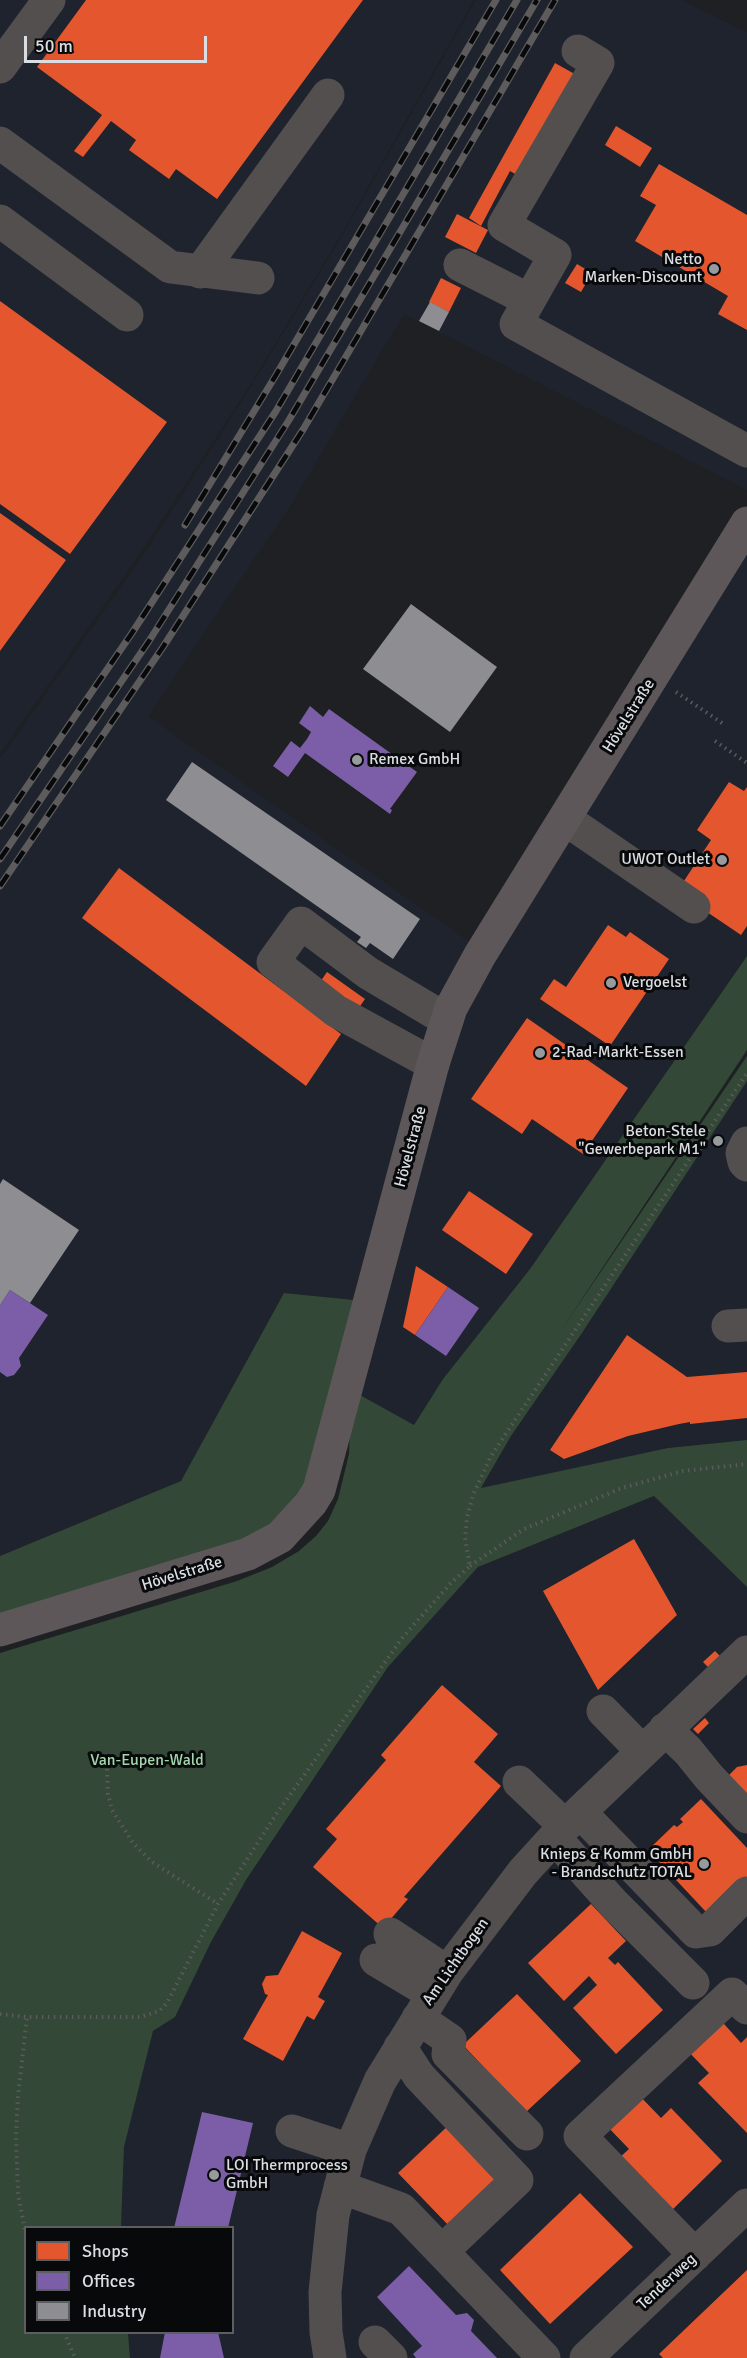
<!DOCTYPE html>
<html>
<head>
<meta charset="utf-8">
<style>
	body { margin:0 }
	#map { position:relative; width:747px; height:2358px; overflow:hidden; background:#1e2023; font-family:Signika,sans-serif }
	canvas { display:block }
	.legend { position:absolute; left:24px; top:2226px; width:210px; height:108px; box-sizing:border-box; background:#08090b; border:2px solid #5c5e61; margin:0; padding:8px 10px; list-style:none; font-size:18px; color:#dadde1 }
	.legend li { display:flex; align-items:center; gap:12px; height:30px }
	.legend b { width:30px; border:2px solid #5c5e61 }
	.scale { position:absolute; left:24px; top:36px; width:183px; height:27px; box-sizing:border-box; border:3px solid #dadde1; border-top:0; padding-left:8px; font-size:18px; line-height:21px; white-space:nowrap; color:#dadde1; -webkit-text-stroke:4px #08090b; paint-order:stroke }
</style>
</head>
<body>
<div id="map">
<canvas width="747" height="2358"></canvas>
<ul class="legend">
<li><b style="height:16px;background:#e4572e"></b>Shops</li>
<li><b style="height:16px;background:#7b5ea7"></b>Offices</li>
<li><b style="height:16px;background:#8d8d92"></b>Industry</li>
</ul>
<div class="scale">50 m</div>
</div>
<script>
const ctx = document.querySelector('canvas').getContext('2d');
ctx.lineJoin = 'round';
function paint(path, color) { ctx.fillStyle = color; ctx.fill(path, 'evenodd'); }
const poly = rows => new Path2D(rows.map(r => 'M' + r).join(''));
function stroke(path, color, width, dash) { ctx.strokeStyle = color; ctx.lineWidth = width; ctx.lineCap = dash ? 'butt' : 'round'; ctx.setLineDash(dash || []); ctx.stroke(path); }
function write(font, color, halo, rows, align = 'center') {
  ctx.font = font + ' Signika,sans-serif'; ctx.lineWidth = 6; ctx.setLineDash([]); ctx.textBaseline = 'middle'; ctx.strokeStyle = halo; ctx.fillStyle = color; for (const [text, x, y, turn = 0] of rows) {
    ctx.save(); ctx.translate(x, y); ctx.rotate((+turn || 0) * Math.PI / 180); ctx.textAlign = isNaN(turn) ? turn : align; if (halo) ctx.strokeText(text, 0, 0); ctx.fillText(text, 0, 0); ctx.restore();
  }
}
paint(poly([
	[0,0,474,0,338,240,247,390,141,552,0,754],
	[476,0,681,0,747,32,747,490,404,314,289,508,148,716,481,950,364,1301,284,1293,181,1481,0,1556,0,759,146,551,250,388,340,239],
	[747,529,747,956,530,1269,443,1379,414,1425,351,1390,438,1058],
	[747,1081,747,1440,668,1448,481,1489,511,1436,582,1333],
	[655,1496,747,1587,747,2358,130,2358,128,2333,232,2332,232,2228,121,2228,124,2147,153,2031,175,2016,211,1942,246,1880,388,1667,478,1567]
]), '#1e232d');
paint(poly([
	[747,956,747,1050,562,1329,747,1056,747,1081,582,1333,511,1436,481,1488,668,1448,747,1440,747,1587,654,1496,478,1567,388,1667,246,1880,211,1942,175,2017,153,2031,124,2147,121,2227,26,2228,26,2332,128,2333,130,2358,0,2358,0,1653,237,1581,272,1567,299,1551,316,1536,328,1521,338,1499,349,1454,351,1390,414,1425,443,1379,530,1269],
	[284,1293,364,1301,314,1489,277,1534,0,1626,0,1556,181,1481]
]), '#334837');
paint(poly([
	[86,0,363,0,217,199,176,169,169,179,129,150,136,140,111,121,83,157,74,151,102,115,37,67],
	[555,63,580,77,522,178,510,171,481,226,469,218],
	[616,126,652,148,640,167,605,145],
	[659,164,747,215,747,330,718,314,728,296,635,241,656,205,640,196],
	[457,214,488,230,476,253,445,237],
	[577,264,592,273,581,292,565,283],
	[441,278,461,288,449,312,429,302],
	[0,301,167,422,70,554,0,504],
	[0,513,66,560,0,651],
	[729,782,744,791,747,787,747,926,741,935,673,889,678,890,711,840,697,830],
	[119,868,341,1034,306,1086,82,918],
	[608,925,626,937,630,932,669,959,610,1046,540,999,554,979,566,987],
	[327,972,365,999,356,1012,318,985],
	[527,1018,628,1088,583,1154,532,1119,522,1134,471,1099],
	[469,1191,533,1234,506,1274,442,1230],
	[416,1266,448,1287,415,1335,403,1327],
	[627,1335,687,1377,747,1372,747,1418,690,1424,690,1422,679,1424,628,1436,564,1459,550,1450],
	[634,1539,677,1615,598,1690,543,1591],
	[715,1651,720,1656,708,1667,703,1662],
	[442,1685,498,1734,474,1762,501,1786,404,1897,408,1899,383,1928,313,1867,337,1839,326,1829,386,1760,381,1755],
	[705,1718,709,1723,698,1734,693,1729],
	[747,1765,747,1804,724,1780,737,1767],
	[701,1799,747,1848,747,1877,708,1914,648,1850,674,1825,677,1827,683,1822,680,1819],
	[591,1904,626,1941,608,1958,615,1965,618,1962,663,2010,616,2054,573,2008,597,1985,589,1976,564,2001,528,1963],
	[302,1931,342,1953,318,1997,325,2001,314,2020,307,2016,283,2061,243,2039,268,1995,265,1994,262,1984,266,1976,278,1975],
	[517,1994,581,2061,526,2112,463,2045],
	[717,2016,741,2043,747,2037,747,2133,698,2083,709,2073,683,2046],
	[636,2092,661,2118,671,2108,722,2161,669,2213,618,2159,629,2149,604,2123],
	[452,2122,504,2178,451,2228,398,2173],
	[580,2193,633,2247,550,2324,500,2270],
	[747,2270,747,2358,663,2358,659,2354]
]), '#e4572e');
paint(poly([
	[310,706,323,717,329,709,417,772,390,809,392,810,390,814,305,753,288,777,273,766,291,741,300,748,307,739,311,732,299,723],
	[448,1287,479,1308,446,1356,415,1335],
	[10,1290,48,1315,19,1358,21,1366,14,1375,7,1377,0,1372,0,1305],
	[202,2112,253,2123,228,2228,174,2228],
	[409,2266,456,2315,467,2313,474,2320,471,2331,497,2358,416,2358,413,2354,422,2346,377,2297],
	[165,2332,218,2332,224,2358,160,2358]
]), '#7b5ea7');
paint(poly([
	[430,302,449,312,439,331,419,321],
	[411,604,497,667,450,732,363,669],
	[192,762,420,919,393,959,370,943,366,948,357,942,361,937,166,800],
	[3,1179,79,1230,30,1303,10,1290,0,1305,0,1184]
]), '#8d8d92');
stroke(poly([
	[676,692,725,725],
	[715,741,747,763],
	[470,1566,524,1529,622,1488,683,1471,747,1464],
	[107,1769,108,1794,112,1810,133,1843,152,1862,218,1904],
	[0,2014,27,2017,140,2017,159,2011,167,2003,218,1904,277,1813,403,1637,450,1584,470,1566,465,1538,467,1518,473,1495,491,1456,747,1073],
	[26,2235,18,2194,16,2135,18,2096,27,2017],
	[64,2332,75,2358]
]), '#5c5a5b', 4, [1.5, 4.5]);
stroke(poly([
	[578,51,598,63,504,225,555,255,516,324,747,451],
	[0,67,49,0],
	[0,143,170,267,258,278],
	[0,221,127,315],
	[460,265,529,300],
	[200,272,328,95],
	[565,819,694,907],
	[433,1064,336,1011,273,962,301,923,368,973,447,1020],
	[747,1143,742,1153,744,1162,747,1165],
	[728,1326,747,1325],
	[603,1711,642,1751],
	[665,1729,688,1751,709,1777,747,1817],
	[519,1782,565,1826],
	[580,1812,696,1932,710,1930,747,1893],
	[555,1838,613,1903,693,1983],
	[390,1934,447,1972],
	[376,1960,433,1994],
	[418,2018,450,2040,448,2054,527,2134],
	[400,2047,419,2076,517,2180,455,2239],
	[292,2131,350,2150],
	[340,2187,401,2209,544,2358],
	[695,2255,580,2136,732,1994,747,2008],
	[375,2342,391,2358],
	[330,2358,326,2332,325,2292,333,2215,350,2150,380,2081,447,1972,523,1872,565,1826,747,1652],
	[586,2358,747,2205]
]), '#534f4f', 33);
stroke(poly([
	[0,1630,248,1554,280,1537,311,1503,319,1490,433,1064,451,1008,480,955,747,523]
]), '#5d5759', 33);
const rail = poly([
	[185,525,276,375,496,0],
	[0,826,132,633,276,411,517,0],
	[0,859,149,641,289,420,537,0],
	[0,886,163,647,304,428,555,0]
]);
stroke(rail, '#5d5b5c', 7);
stroke(rail, '#08090b', 4.5, [14]);
for (const [x, y, r, color] of [
	[714,269,6,"#989b9e"],
	[357,760,6,"#989b9e"],
	[722,860,6,"#989b9e"],
	[611,983,6,"#989b9e"],
	[540,1053,6,"#989b9e"],
	[718,1141,6,"#989b9e"],
	[704,1864,6,"#989b9e"],
	[214,2175,6,"#989b9e"]
]) { const dot = new Path2D(); dot.arc(x, y, r, 0, 2 * Math.PI); ctx.fillStyle = color; ctx.fill(dot); stroke(dot, '#08090b', 2); }
write('16px', '#dadde1', '#08090b', [
	["Netto",702,260],
	["Marken-Discount",702,278],
	["Remex GmbH",369,760,"left"],
	["UWOT Outlet",710,860],
	["Vergoelst",623,983,"left"],
	["2-Rad-Markt-Essen",552,1053,"left"],
	["Beton-Stele",706,1132],
	["\"Gewerbepark M1\"",706,1150],
	["Knieps & Komm GmbH",692,1855],
	["- Brandschutz TOTAL",692,1873],
	["LOI Thermprocess",226,2166,"left"],
	["GmbH",226,2184,"left"]
], 'right');
write('16px', '#dadde1', '#08090b', [
	["Hövelstraße",629,716,-58],
	["Hövelstraße",411,1147,-75],
	["Hövelstraße",182,1574,-17],
	["Am Lichtbogen",456,1962,-55],
	["Tenderweg",667,2282,-43]
]);
write('16px', '#a3d6ab', '#08090b', [
	["Van-Eupen-Wald",147,1761]
]);
</script>
</body>
</html>
